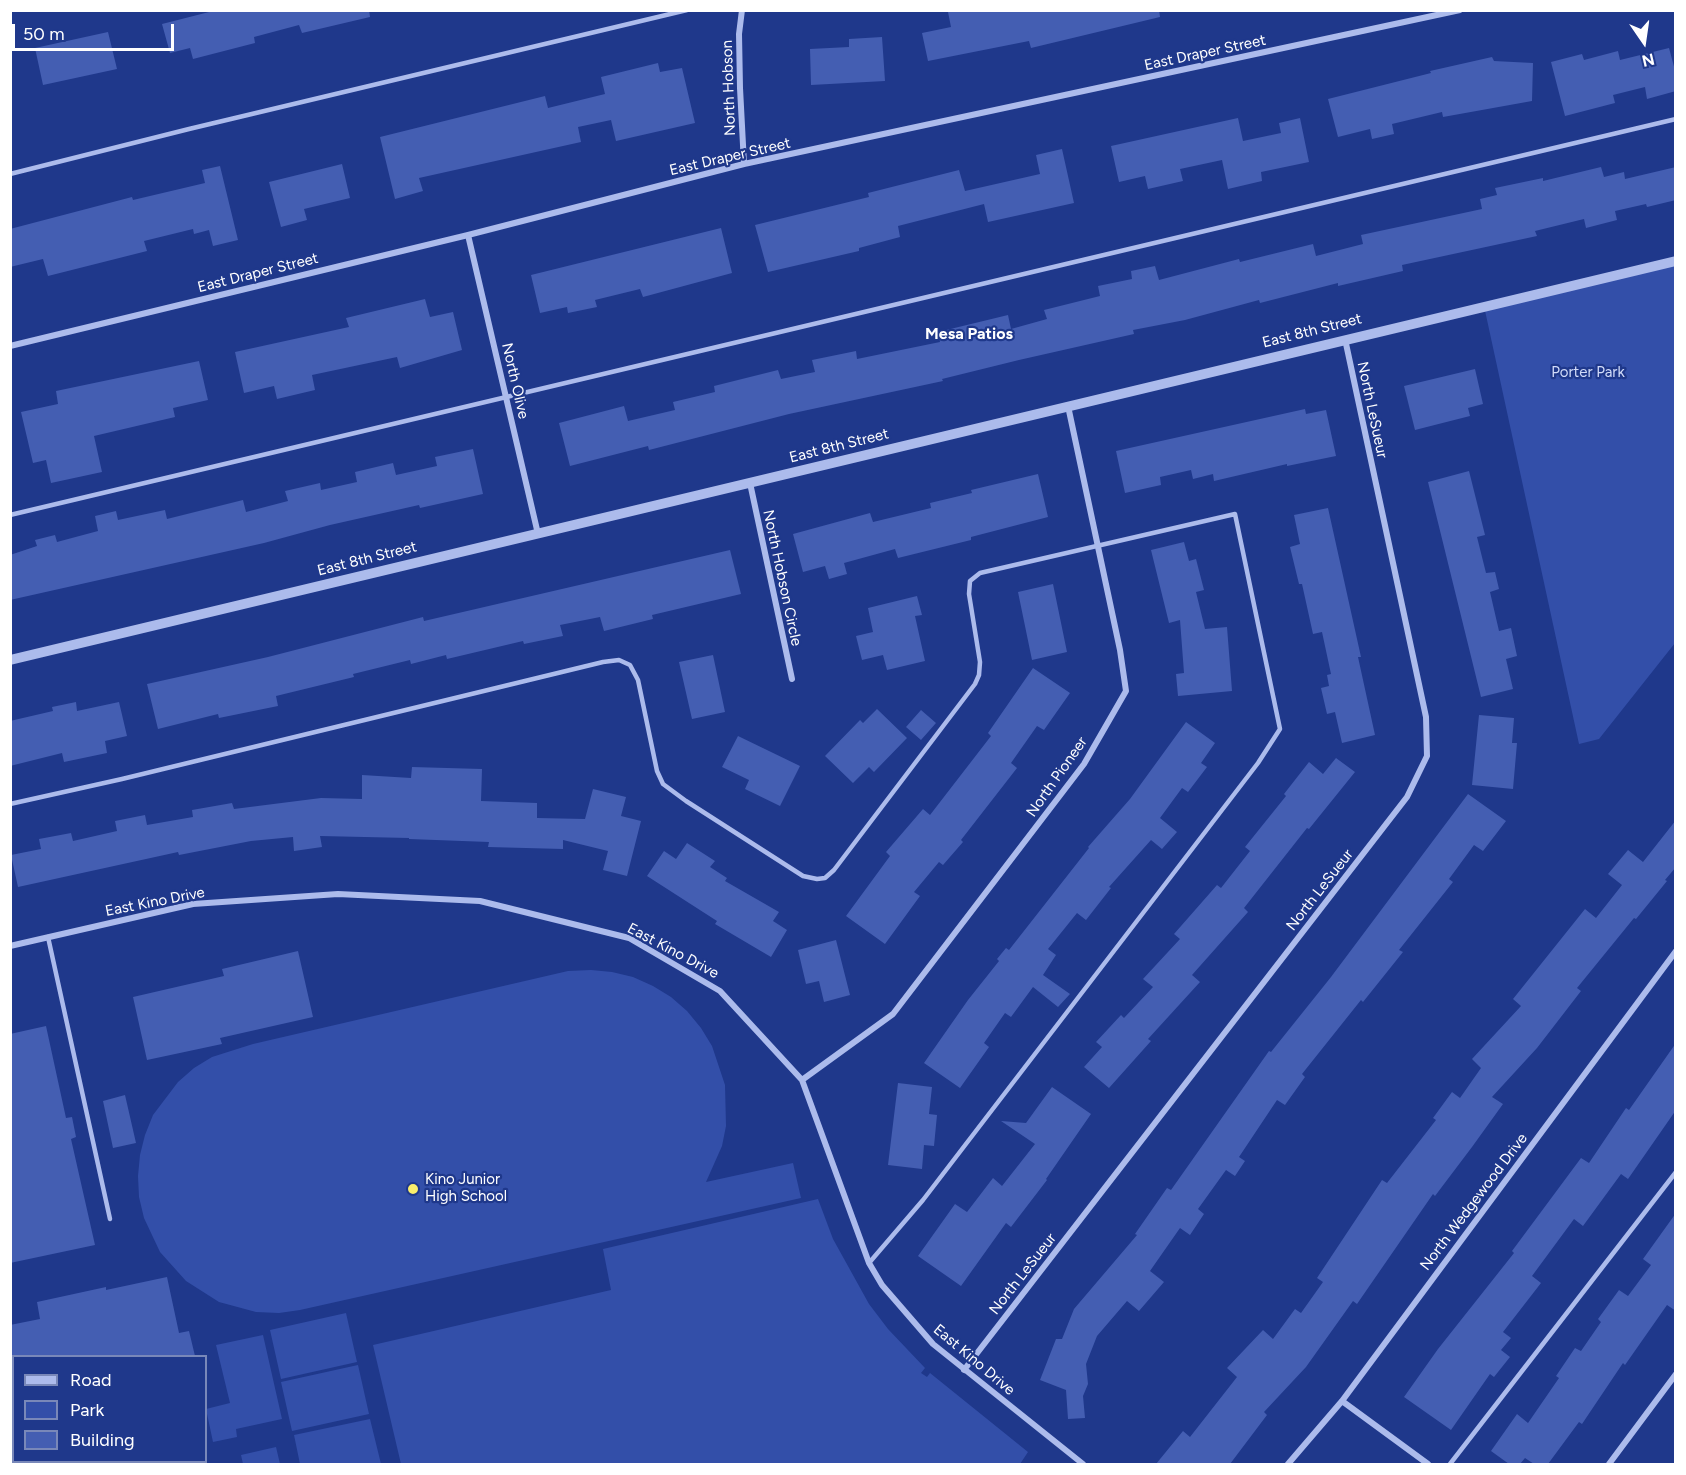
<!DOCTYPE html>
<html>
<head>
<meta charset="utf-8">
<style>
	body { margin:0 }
	#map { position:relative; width:1686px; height:1475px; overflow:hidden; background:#1f388b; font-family:Figtree,sans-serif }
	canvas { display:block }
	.frame { position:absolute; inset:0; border:12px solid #fff; pointer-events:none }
	.legend { position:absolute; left:12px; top:1355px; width:195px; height:108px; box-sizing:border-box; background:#1f388b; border:2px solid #7988b9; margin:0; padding:8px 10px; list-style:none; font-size:18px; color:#fff }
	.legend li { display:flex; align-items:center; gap:12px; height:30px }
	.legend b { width:30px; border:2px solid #7988b9 }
	.north { position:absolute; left:1614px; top:12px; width:60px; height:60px; -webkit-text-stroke:4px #1f388b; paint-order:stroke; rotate:167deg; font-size:16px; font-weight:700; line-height:24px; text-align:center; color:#fff }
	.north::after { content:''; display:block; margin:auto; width:21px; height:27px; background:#fff; clip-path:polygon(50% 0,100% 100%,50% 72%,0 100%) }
	.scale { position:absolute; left:12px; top:24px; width:162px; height:27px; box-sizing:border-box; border:3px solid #fff; border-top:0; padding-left:8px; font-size:18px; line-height:21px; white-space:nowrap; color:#fff; -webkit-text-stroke:4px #1f388b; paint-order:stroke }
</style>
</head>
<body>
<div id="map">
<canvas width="1686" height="1475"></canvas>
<div class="frame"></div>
<ul class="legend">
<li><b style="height:8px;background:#acbbec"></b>Road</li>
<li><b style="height:16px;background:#334fa9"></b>Park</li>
<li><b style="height:16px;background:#445eb2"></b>Building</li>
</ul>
<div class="north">N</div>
<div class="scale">50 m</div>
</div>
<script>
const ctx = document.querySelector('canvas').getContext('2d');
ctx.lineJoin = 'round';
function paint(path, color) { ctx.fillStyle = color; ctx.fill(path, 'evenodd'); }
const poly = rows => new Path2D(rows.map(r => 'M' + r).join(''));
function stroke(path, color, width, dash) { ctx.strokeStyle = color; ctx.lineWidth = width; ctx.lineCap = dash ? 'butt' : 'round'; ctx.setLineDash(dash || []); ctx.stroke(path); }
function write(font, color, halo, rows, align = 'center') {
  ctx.font = font + ' Figtree,sans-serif'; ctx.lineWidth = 4.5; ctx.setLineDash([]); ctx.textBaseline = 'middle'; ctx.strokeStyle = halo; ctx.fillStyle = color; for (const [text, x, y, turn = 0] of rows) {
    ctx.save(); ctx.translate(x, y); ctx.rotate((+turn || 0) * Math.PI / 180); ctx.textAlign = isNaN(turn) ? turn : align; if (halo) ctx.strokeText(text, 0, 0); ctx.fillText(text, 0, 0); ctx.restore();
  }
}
paint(poly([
	[1675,261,1675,643,1599,739,1579,744,1484,306],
	[591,970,612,972,633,977,653,986,671,997,687,1011,701,1028,712,1046,725,1085,726,1126,722,1146,706,1182,793,1163,801,1198,300,1310,279,1313,256,1312,219,1302,186,1281,160,1252,144,1218,139,1197,138,1176,140,1155,145,1135,153,1115,178,1082,194,1068,212,1057,253,1044,568,971],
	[818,1199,833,1239,869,1304,888,1329,925,1368,921,1373,927,1377,930,1373,1028,1452,1020,1464,401,1464,373,1345,611,1290,603,1249],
	[346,1313,357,1362,281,1379,270,1330],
	[263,1335,282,1419,236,1429,237,1437,213,1442,206,1409,230,1403,216,1345],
	[358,1365,369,1414,292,1431,281,1382],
	[370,1419,381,1464,300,1464,294,1435],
	[276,1447,280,1464,243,1464,241,1455]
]), '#334fa9');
paint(poly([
	[217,10,369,10,370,17,302,33,299,25,254,37,255,43,193,59,190,48,170,53,162,24],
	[957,10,1159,10,1160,17,1031,48,1029,41,928,61,922,33,951,27,948,12],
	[108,32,117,69,43,85,35,48],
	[882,37,885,81,811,85,810,49,849,47,849,39],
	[1669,48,1676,74,1676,91,1647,99,1645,87,1613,95,1615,103,1565,116,1551,62,1582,54,1584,60,1618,51,1620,60],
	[1492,57,1494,61,1533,63,1532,101,1443,117,1442,112,1392,124,1394,134,1372,139,1370,129,1338,137,1328,99,1431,73,1430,71],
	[658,63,660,72,682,68,695,123,616,141,611,120,578,127,581,142,419,178,423,191,395,199,380,137,545,96,548,108,605,94,601,77],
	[1238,118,1243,141,1281,133,1279,123,1300,118,1309,162,1261,172,1262,181,1228,189,1222,160,1180,169,1183,181,1148,189,1145,176,1119,182,1111,146],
	[1062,149,1074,203,988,222,984,204,898,226,900,237,859,248,859,251,768,272,755,225,869,197,868,193,959,170,965,191,1040,174,1036,155],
	[342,164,350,198,304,209,307,220,281,227,269,182],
	[220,166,238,240,213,246,209,230,194,234,193,229,144,241,147,251,48,276,43,259,10,267,10,229,132,197,133,200,205,183,202,170],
	[1601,167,1604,177,1624,172,1625,179,1676,167,1676,200,1647,207,1646,204,1615,211,1617,220,1586,228,1584,219,1535,231,1537,236,1402,265,1403,271,1338,286,1338,283,1260,303,1259,300,1185,320,1133,330,1134,334,1019,360,942,379,943,381,789,414,649,450,648,446,570,466,559,423,624,406,628,421,675,410,673,402,715,392,714,386,778,370,781,379,815,372,812,360,856,351,857,359,940,342,938,332,1008,315,1011,329,1047,319,1044,310,1100,296,1098,286,1132,279,1131,271,1155,266,1159,280,1239,259,1240,262,1313,244,1316,256,1363,244,1361,235,1482,209,1480,199,1497,195,1495,188,1543,178,1543,181],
	[721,228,732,273,643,297,640,289,595,300,597,307,568,313,567,307,540,313,531,275],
	[425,299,430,317,453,312,462,350,400,368,397,357,312,375,315,390,277,399,274,386,244,393,235,352,349,327,346,318],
	[199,361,208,400,173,408,175,417,94,436,102,472,51,483,46,460,33,463,21,412,58,404,56,391],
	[1475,369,1483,404,1468,408,1470,416,1415,430,1404,386],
	[1305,409,1306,414,1326,410,1336,456,1287,466,1287,464,1214,481,1213,474,1193,479,1191,470,1160,477,1161,485,1125,493,1116,451],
	[473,449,483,494,420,508,419,505,330,525,264,543,10,600,10,555,37,546,35,540,55,535,57,542,98,531,95,516,116,511,118,520,165,510,167,519,243,500,246,512,288,501,285,491,320,483,321,490,357,482,355,472,393,463,396,475,437,466,435,457],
	[1469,471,1485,535,1477,537,1486,573,1495,572,1499,589,1490,592,1499,631,1511,628,1517,656,1506,659,1513,689,1481,697,1428,482],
	[1038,474,1048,517,971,537,971,540,898,558,895,549,844,563,847,574,829,579,825,566,803,572,793,534,870,513,873,522,931,508,930,503,972,493,971,490],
	[1328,508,1361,657,1358,657,1375,735,1342,743,1335,712,1327,714,1321,688,1329,686,1327,675,1331,674,1322,632,1313,634,1302,584,1299,584,1290,547,1300,544,1294,515],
	[1184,542,1189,561,1196,559,1204,590,1196,592,1205,629,1227,627,1232,691,1178,696,1176,674,1184,673,1180,620,1169,623,1151,550],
	[730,550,741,594,652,615,653,619,604,631,600,617,560,625,563,636,524,644,523,641,447,659,446,655,411,664,410,660,353,674,354,677,276,696,278,706,219,718,218,714,158,729,147,684,268,657,423,617,424,621],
	[1053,584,1067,652,1032,660,1018,592],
	[917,596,922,615,915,616,925,661,887,670,883,655,862,660,856,636,873,632,868,608],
	[713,655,725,712,692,719,679,662],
	[1033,668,1070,693,1044,730,1037,726,1011,763,1017,768,961,840,963,842,943,865,939,862,914,892,920,896,885,944,846,916,890,856,886,852,923,809,930,815,991,736,988,733],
	[76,702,77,711,119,702,127,736,105,741,107,753,64,762,62,753,10,766,10,721,53,711,52,707],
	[877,709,907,738,874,772,869,767,853,783,825,756,860,720,863,723],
	[921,710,936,723,921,740,906,727],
	[1479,715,1514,718,1512,743,1517,743,1513,789,1472,785],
	[1186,722,1215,743,1201,763,1207,767,1188,792,1182,788,1160,818,1177,832,1162,849,1151,840,1109,887,1111,888,1086,920,1077,913,1048,949,1056,955,1043,975,1070,994,1058,1007,1033,987,1011,1017,1005,1013,984,1043,989,1047,960,1088,924,1063,968,1000,999,961,997,959,1006,948,1009,950,1089,848,1088,847,1130,799],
	[738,736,800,766,780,806,745,789,749,780,722,767],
	[1336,758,1355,772,1309,829,1307,828,1244,908,1248,912,1192,975,1200,982,1148,1039,1151,1041,1109,1088,1084,1067,1102,1047,1096,1042,1121,1015,1124,1018,1153,987,1143,979,1180,939,1174,934,1217,885,1221,888,1250,851,1245,847,1286,796,1284,794,1309,762,1323,774],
	[412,767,482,769,481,801,537,803,537,818,585,819,593,789,626,797,621,816,641,821,627,876,603,870,608,851,563,840,563,849,488,847,489,842,409,839,409,838,320,836,322,847,294,851,293,837,251,841,179,855,178,852,18,887,11,855,41,849,39,839,71,833,73,841,117,831,115,821,145,815,147,825,193,817,192,810,232,803,234,809,321,798,362,799,362,775,411,778],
	[1468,794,1506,821,1483,851,1474,845,1449,879,1453,882,1399,950,1403,952,1363,1002,1361,1000,1302,1074,1305,1077,1285,1105,1277,1100,1239,1157,1245,1161,1235,1176,1226,1170,1198,1209,1204,1214,1190,1235,1180,1228,1150,1271,1164,1282,1139,1311,1127,1301,1097,1336,1086,1364,1088,1384,1083,1396,1085,1418,1068,1419,1066,1390,1040,1380,1056,1339,1062,1339,1074,1309,1137,1235,1135,1234,1167,1188,1171,1190,1269,1051,1271,1052,1331,977],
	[1676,820,1676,867,1665,880,1667,881,1636,919,1634,918,1577,988,1581,991,1537,1048,1492,1097,1503,1104,1472,1147,1435,1196,1433,1194,1357,1304,1353,1301,1306,1367,1264,1412,1267,1415,1230,1464,1156,1464,1183,1431,1190,1437,1237,1377,1227,1368,1263,1330,1273,1339,1295,1309,1301,1313,1323,1282,1317,1278,1382,1180,1387,1183,1436,1120,1433,1118,1452,1092,1460,1098,1481,1068,1472,1059,1521,1006,1513,999,1585,909,1596,918,1622,885,1608,874,1628,850,1643,862],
	[687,843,715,861,710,867,727,878,725,881,779,912,773,921,787,930,771,957,715,924,717,921,647,876,664,851,676,859],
	[836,940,850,995,824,1002,819,981,806,984,798,950],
	[298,951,313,1017,220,1038,222,1044,147,1060,133,997,224,976,222,969],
	[46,1026,66,1118,72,1117,76,1137,71,1139,95,1245,10,1263,10,1034],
	[1676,1043,1676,1110,1628,1179,1621,1174,1583,1226,1574,1219,1532,1276,1541,1283,1503,1332,1511,1338,1501,1350,1510,1357,1494,1377,1490,1374,1451,1430,1404,1397,1438,1349,1514,1253,1512,1251,1581,1158,1589,1163,1626,1108,1629,1110],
	[898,1083,932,1087,929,1114,937,1115,934,1146,924,1145,922,1169,888,1165],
	[1052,1087,1091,1114,1046,1179,1047,1180,1011,1227,1006,1223,961,1286,918,1256,955,1204,967,1212,993,1178,1002,1186,1035,1144,1001,1121,1026,1123],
	[125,1095,136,1143,113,1148,103,1101],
	[1676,1213,1676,1311,1667,1305,1625,1365,1623,1363,1582,1424,1579,1422,1548,1464,1534,1464,1525,1458,1520,1464,1509,1464,1491,1451,1517,1414,1528,1423,1559,1378,1556,1376,1575,1348,1581,1351,1601,1322,1598,1319,1619,1290,1628,1296,1651,1265,1643,1259],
	[167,1277,179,1333,189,1331,195,1356,10,1356,10,1325,40,1319,37,1302,106,1287,106,1290]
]), '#445eb2');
stroke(poly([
	[10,174,189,129,687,10],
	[10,515,1676,119],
	[10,804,122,779,603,662,619,660,630,665,638,680,657,771,663,784,686,801,803,876,817,879,825,878,834,870,975,684,979,675,980,662,969,594,970,581,980,573,1235,514,1280,729,1258,763,923,1200,869,1263],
	[48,937,110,1219],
	[10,1448,14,1462,10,1463],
	[1450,1464,1676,1172]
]), '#acbbec', 4.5);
stroke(poly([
	[742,10,739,34,740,88,744,164],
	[468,235,538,534],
	[10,346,468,235,744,164,1460,10],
	[750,483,792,679],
	[10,946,193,904,338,894,480,901,629,938,720,991,802,1080,869,1263,882,1285,933,1344,1083,1464],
	[802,1080,893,1014,1084,764,1126,691,1120,650,1068,406],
	[964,1370,1407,797,1427,756,1426,717,1345,339],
	[1342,1401,1428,1464],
	[1288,1464,1342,1401,1676,951],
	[1609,1464,1676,1374]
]), '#acbbec', 6);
stroke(poly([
	[10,660,1676,261]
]), '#acbbec', 10);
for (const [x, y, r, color] of [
	[413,1189,6,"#faee6c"]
]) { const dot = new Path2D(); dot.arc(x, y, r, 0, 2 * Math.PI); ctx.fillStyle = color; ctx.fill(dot); stroke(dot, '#1f388b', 2); }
write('15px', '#fff', '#1f388b', [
	["East Draper Street",1205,53,-12],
	["North Hobson",729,88,-92],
	["East Draper Street",730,157,-13],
	["East Draper Street",258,273,-14],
	["East 8th Street",1312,331,-14],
	["North Olive",515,381,77],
	["North LeSueur",1372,410,78],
	["East 8th Street",839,446,-14],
	["East 8th Street",367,559,-14],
	["North Hobson Circle",782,578,78],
	["North Pioneer",1057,777,-55],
	["North LeSueur",1320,890,-52],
	["East Kino Drive",155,902,-11],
	["East Kino Drive",673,951,28],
	["North Wedgewood Drive",1474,1202,-53],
	["North LeSueur",1023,1274,-52],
	["East Kino Drive",974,1360,40]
]);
write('15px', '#d1dbf9', '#1f388b', [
	["Porter Park",1588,373]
]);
write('15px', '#fff', '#1f388b', [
	["Kino Junior",425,1180],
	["High School",425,1197]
], 'left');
write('bold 16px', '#fff', '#1f388b', [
	["Mesa Patios",969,334]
]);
</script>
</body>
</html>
